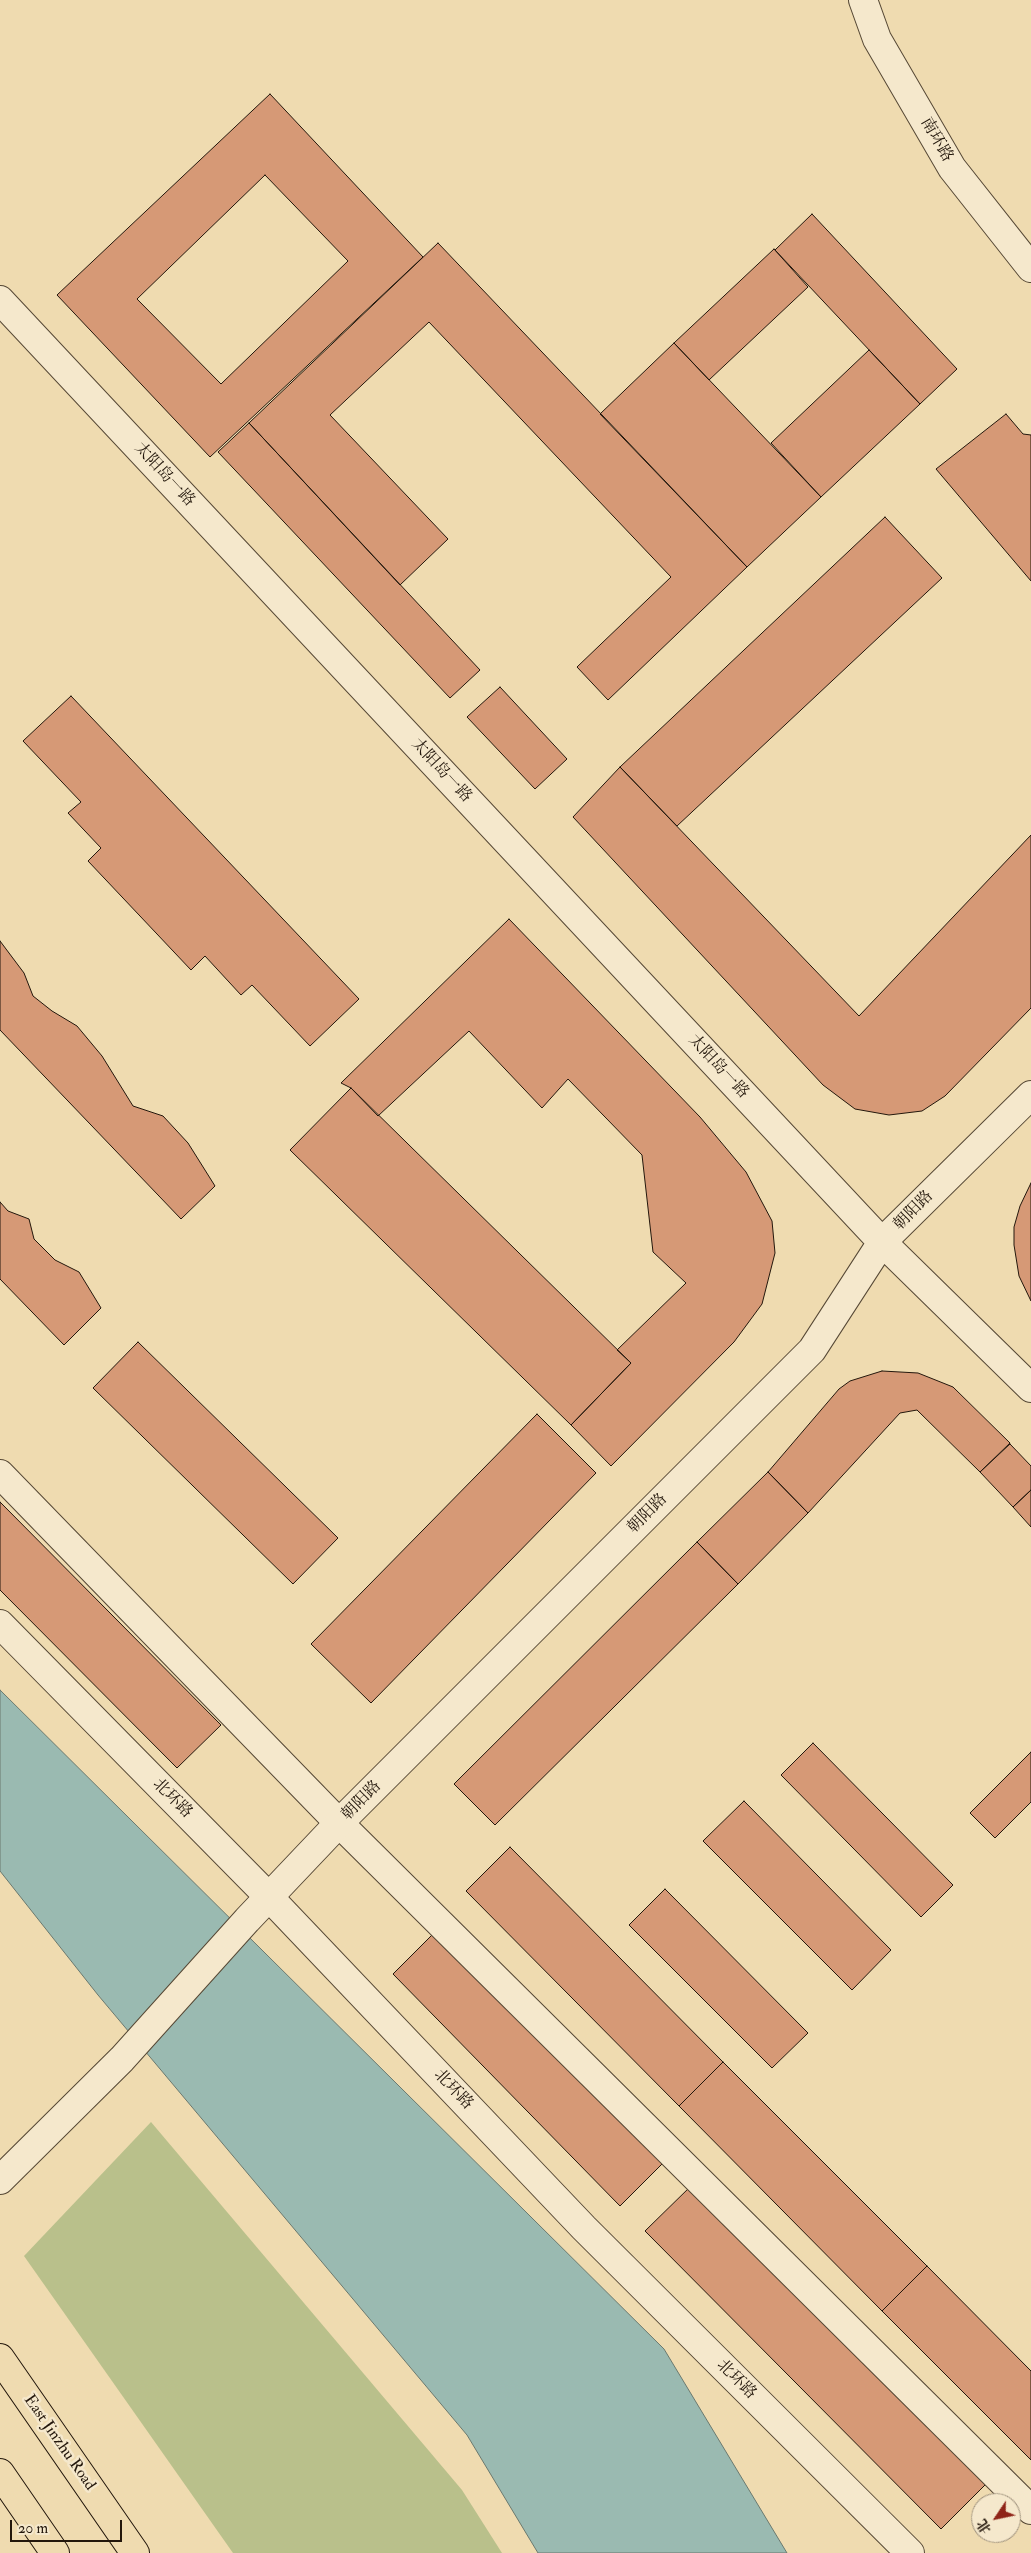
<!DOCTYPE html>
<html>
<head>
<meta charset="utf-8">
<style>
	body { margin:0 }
	#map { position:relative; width:1031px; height:2553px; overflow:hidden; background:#efdbb0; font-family:"IM FELL Double Pica","Noto Serif SC",serif }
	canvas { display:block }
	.north { position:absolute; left:971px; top:2493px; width:50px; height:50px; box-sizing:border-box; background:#f5e8cc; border:1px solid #a1947f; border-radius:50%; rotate:236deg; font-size:14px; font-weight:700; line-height:20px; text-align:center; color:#23170c }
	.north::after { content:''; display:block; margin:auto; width:18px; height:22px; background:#8f2418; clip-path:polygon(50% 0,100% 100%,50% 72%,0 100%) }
	.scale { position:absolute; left:10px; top:2520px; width:112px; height:22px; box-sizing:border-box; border:2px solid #23170c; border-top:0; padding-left:6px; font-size:15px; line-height:18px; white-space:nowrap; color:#23170c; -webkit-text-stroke:4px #f5e8cc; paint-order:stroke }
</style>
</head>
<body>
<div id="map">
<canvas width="1031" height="2553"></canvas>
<div class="north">北</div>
<div class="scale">20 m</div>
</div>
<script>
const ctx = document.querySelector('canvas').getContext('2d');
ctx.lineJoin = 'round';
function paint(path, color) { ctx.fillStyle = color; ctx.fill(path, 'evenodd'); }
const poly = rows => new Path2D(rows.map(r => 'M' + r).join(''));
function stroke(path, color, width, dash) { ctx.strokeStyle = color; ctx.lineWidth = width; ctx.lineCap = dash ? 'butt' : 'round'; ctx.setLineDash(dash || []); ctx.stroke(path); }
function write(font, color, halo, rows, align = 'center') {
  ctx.font = font + ' "IM FELL Double Pica","Noto Serif SC",serif'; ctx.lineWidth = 5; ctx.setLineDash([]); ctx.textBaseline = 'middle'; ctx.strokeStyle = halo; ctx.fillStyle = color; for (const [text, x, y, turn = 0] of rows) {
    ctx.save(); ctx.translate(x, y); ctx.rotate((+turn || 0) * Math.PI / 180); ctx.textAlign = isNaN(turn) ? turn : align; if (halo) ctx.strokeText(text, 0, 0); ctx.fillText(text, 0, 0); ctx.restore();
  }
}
paint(poly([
	[151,2122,462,2490,502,2553,233,2553,24,2256]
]), '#b9c08b');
const water = poly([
	[0,1690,664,2349,787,2553,538,2553,467,2435,98,1995,0,1871,0,1690]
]);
paint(water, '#9abab1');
stroke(water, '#6a796f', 1);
const building = poly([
	[270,94,423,257,210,457,57,295,270,94],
	[265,175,348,261,221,384,137,299,265,175],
	[812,214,957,369,920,404,775,250,812,214],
	[438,243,747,567,608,700,577,667,671,577,429,322,330,415,448,539,400,585,249,423,438,243],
	[774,249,808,287,709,380,674,343,774,249],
	[674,343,821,497,747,567,600,414,674,343],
	[869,350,920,404,821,497,771,443,869,350],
	[1006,414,1023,434,1031,435,1031,581,936,469,1006,414],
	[249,423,480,670,450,698,218,452,249,423],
	[885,517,942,578,677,826,620,767,885,517],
	[500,687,567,759,535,789,467,717,500,687],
	[71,696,359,999,310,1046,252,985,241,995,205,956,191,970,88,861,101,848,68,813,81,802,23,741,71,696],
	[620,767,859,1016,1031,835,1031,1008,945,1096,922,1111,889,1115,855,1109,823,1085,573,817,620,767],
	[509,919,700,1117,746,1172,772,1221,775,1253,762,1304,734,1342,611,1466,571,1425,631,1363,617,1350,686,1283,653,1252,642,1155,568,1079,542,1108,469,1031,378,1116,351,1088,341,1083,509,919],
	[0,941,24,973,33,996,52,1011,77,1026,102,1056,133,1106,163,1116,188,1143,215,1186,181,1219,0,1030,0,941],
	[351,1088,631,1363,571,1425,290,1150,351,1088],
	[1031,1183,1031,1301,1019,1276,1014,1245,1014,1227,1020,1206,1031,1183],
	[0,1202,8,1211,29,1219,34,1239,55,1260,79,1272,101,1308,64,1345,0,1279,0,1202],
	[138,1342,338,1538,293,1584,93,1388,138,1342],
	[882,1371,918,1373,953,1387,1010,1443,980,1472,917,1410,900,1413,808,1513,768,1472,839,1389,850,1381,882,1371],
	[537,1414,596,1473,371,1703,311,1644,537,1414],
	[1010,1444,1031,1466,1031,1490,1013,1507,980,1472,1010,1444],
	[768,1472,808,1513,738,1584,697,1542,768,1472],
	[1031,1490,1031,1527,1013,1507,1031,1490],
	[0,1502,221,1725,177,1768,0,1590,0,1502],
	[697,1542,738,1584,495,1825,454,1784,697,1542],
	[813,1743,953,1885,921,1917,781,1775,813,1743],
	[1031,1752,1031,1802,995,1838,970,1813,1031,1752],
	[744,1801,891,1950,852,1990,703,1841,744,1801],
	[510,1847,723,2062,679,2106,466,1891,510,1847],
	[665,1889,808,2033,772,2068,629,1925,665,1889],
	[436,1931,664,2162,620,2206,393,1974,436,1931],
	[723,2062,927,2266,882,2311,679,2106,723,2062],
	[691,2186,986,2484,941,2529,645,2231,691,2186],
	[927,2266,1031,2371,1031,2460,882,2311,927,2266]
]);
paint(building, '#d69976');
stroke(building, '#23170c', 1);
const minor = poly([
	[0,1474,339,1823,1031,2510],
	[0,1624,269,1897,584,2228,910,2553]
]);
const tertiary = poly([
	[863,0,877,39,952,168,1031,268],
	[0,300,882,1242,1031,1388],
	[0,2180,122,2059,247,1920,339,1823,812,1350,882,1242,1031,1095]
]);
const trunk = poly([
	[0,2358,135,2553],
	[0,2473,55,2553]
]);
stroke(minor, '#564835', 30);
stroke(tertiary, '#564835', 30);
stroke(trunk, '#23170c', 30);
stroke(minor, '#f5e8cc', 28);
stroke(tertiary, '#f5e8cc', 28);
stroke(trunk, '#efdbb0', 28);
write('16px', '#23170c', '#f5e8cc', [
	["南环路",936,140,60],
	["太阳岛一路",164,475,47],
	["太阳岛一路",441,771,47],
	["太阳岛一路",718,1067,47],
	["朝阳路",914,1211,-45],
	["朝阳路",648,1514,-45],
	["北环路",172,1799,45],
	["朝阳路",362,1801,-45],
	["北环路",453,2090,46],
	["北环路",736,2380,45],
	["East Jinzhu Road",59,2443,55]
]);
</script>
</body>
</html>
